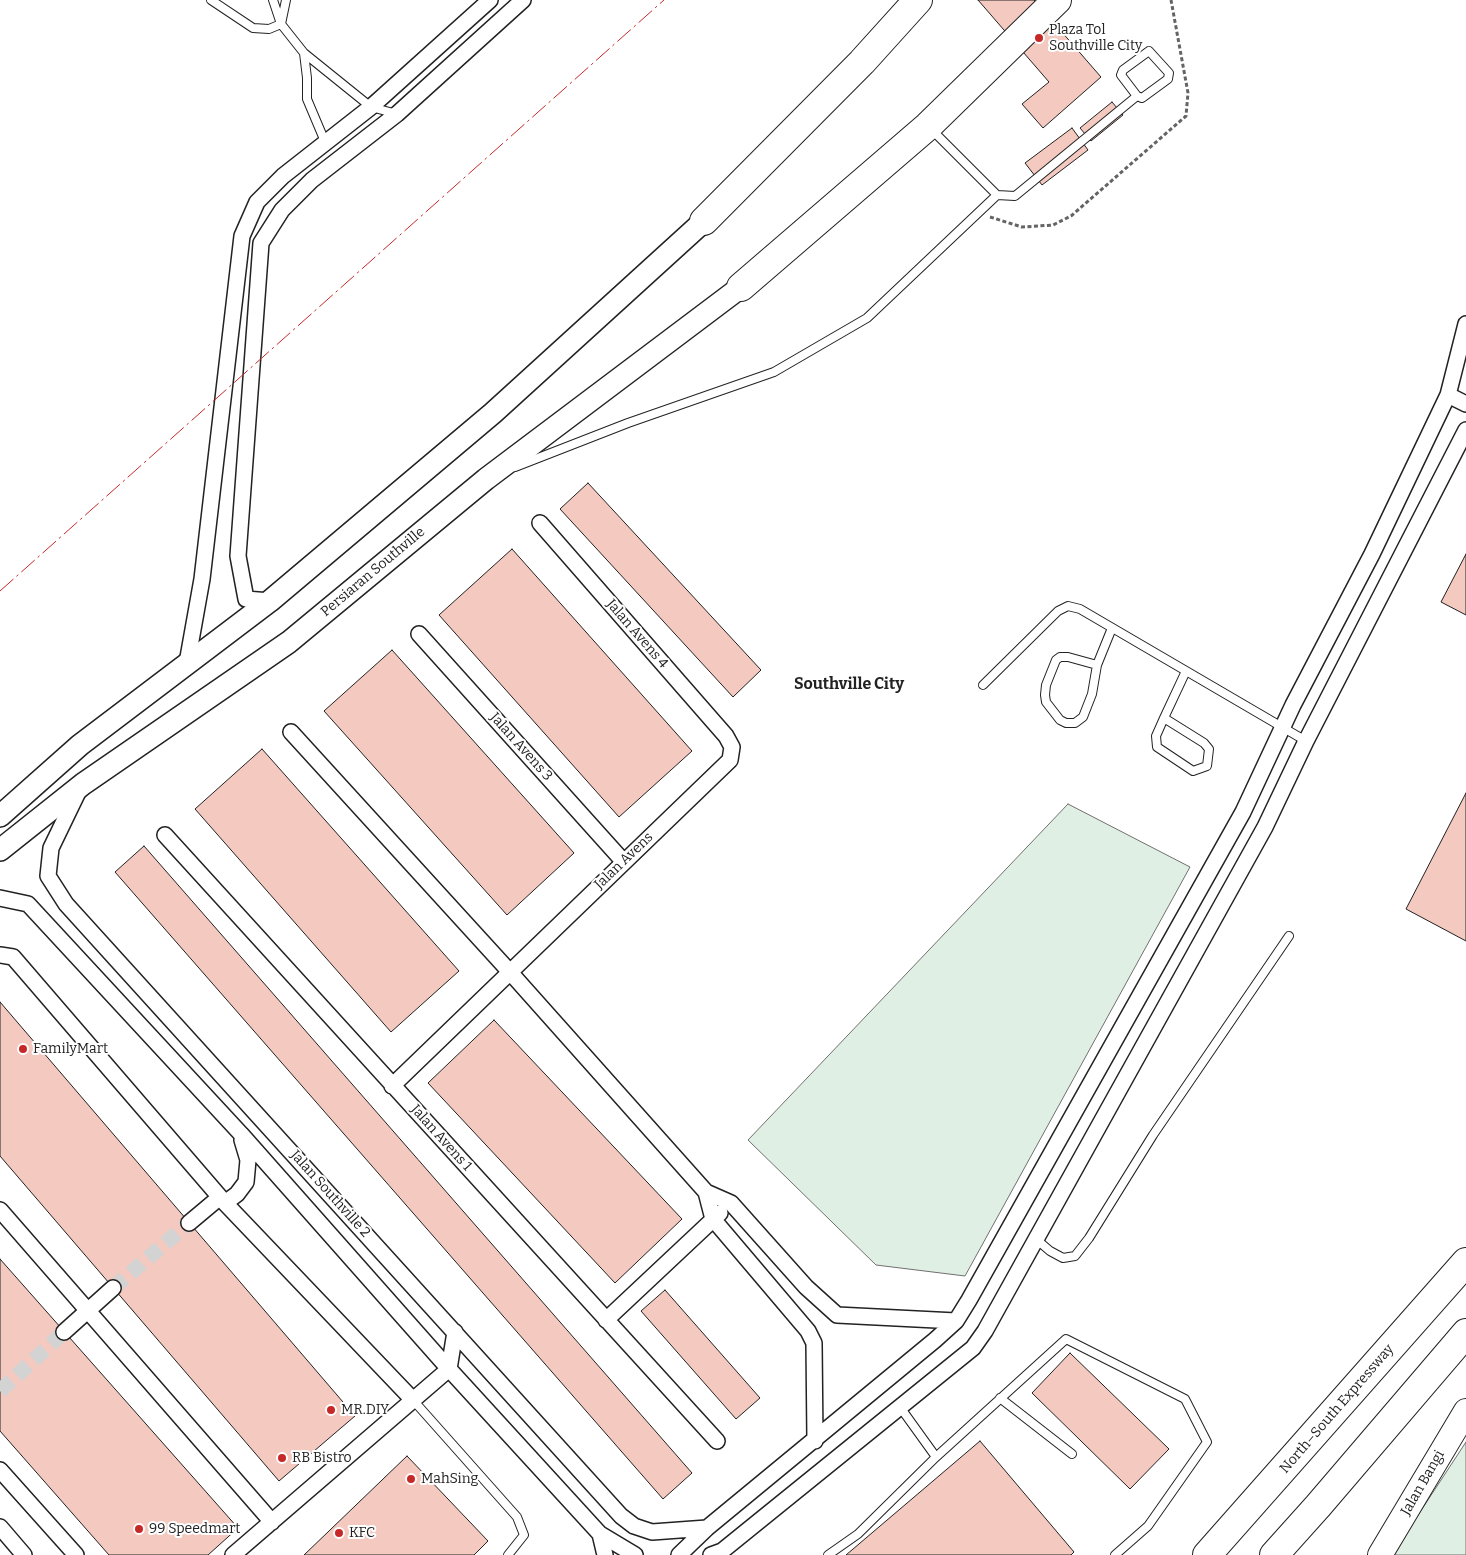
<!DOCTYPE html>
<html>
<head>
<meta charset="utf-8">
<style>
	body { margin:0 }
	canvas { display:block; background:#fff }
</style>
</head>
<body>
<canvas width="1466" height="1555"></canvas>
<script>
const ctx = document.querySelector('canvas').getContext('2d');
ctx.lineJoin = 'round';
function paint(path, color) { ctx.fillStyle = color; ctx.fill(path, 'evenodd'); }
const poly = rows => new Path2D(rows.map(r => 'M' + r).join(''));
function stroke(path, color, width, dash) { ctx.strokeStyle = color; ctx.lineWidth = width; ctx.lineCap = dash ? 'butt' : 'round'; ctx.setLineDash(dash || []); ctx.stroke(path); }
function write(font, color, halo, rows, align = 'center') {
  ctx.font = font + ' Bitter,serif'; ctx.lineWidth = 4; ctx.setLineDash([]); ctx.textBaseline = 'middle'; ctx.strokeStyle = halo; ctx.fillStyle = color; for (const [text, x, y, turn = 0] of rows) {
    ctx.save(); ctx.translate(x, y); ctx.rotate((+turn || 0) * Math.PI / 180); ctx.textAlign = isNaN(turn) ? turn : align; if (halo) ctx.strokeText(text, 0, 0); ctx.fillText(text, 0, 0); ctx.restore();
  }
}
const green = poly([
	[1068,804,1190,867,965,1276,876,1265,748,1140,1068,804],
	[1466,1442,1466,1555,1392,1555,1399,1544,1466,1442]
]);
paint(green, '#e0efe3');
stroke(green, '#6f6f6f', 1);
const building = poly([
	[978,0,1034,0,1101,77,1043,128,1022,104,1049,82,978,0],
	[1112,102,1123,115,1091,141,1080,128,1112,102],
	[1072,128,1088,150,1042,185,1025,163,1072,128],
	[588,483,761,670,733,697,560,509,588,483],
	[512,549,692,751,619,817,439,615,512,549],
	[1466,554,1466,615,1441,602,1466,554],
	[392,650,574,853,507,915,324,711,392,650],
	[262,749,459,971,391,1032,195,809,262,749],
	[1466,793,1466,941,1406,909,1466,793],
	[144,846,692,1473,663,1499,115,872,144,846],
	[0,1002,355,1416,279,1481,0,1156,0,1002],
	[494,1020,682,1219,615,1283,428,1083,494,1020],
	[0,1259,238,1528,208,1555,109,1555,0,1431,0,1259],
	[665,1290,760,1398,736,1419,641,1311,665,1290],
	[1070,1353,1169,1449,1130,1489,1032,1393,1070,1353],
	[980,1441,1074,1552,1071,1555,846,1555,980,1441],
	[407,1456,488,1541,474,1555,304,1555,407,1456]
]);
paint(building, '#f3c9c0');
stroke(building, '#222', 1);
stroke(poly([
	[113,1288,189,1223],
	[0,1391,64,1332]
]), '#d3d3d3', 15, [15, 8]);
const lane = poly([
	[211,0,253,28,269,29,281,24,286,0],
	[273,0,281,24,304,53,307,78,307,99,326,144],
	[1149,51,1169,73,1168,79,1142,98,1137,96,1121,75,1123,70,1149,51],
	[304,53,371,107,397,114],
	[932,130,997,195,1015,196,1137,96],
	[515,467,628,423,774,372,867,318,997,195],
	[1097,665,1068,657,1060,657,1056,660,1046,685,1045,695,1046,702,1060,720,1066,723,1075,723,1083,717,1092,694,1097,665,1112,628],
	[983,685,1058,611,1068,606,1080,609,1306,741],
	[1164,718,1204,743,1209,749,1207,766,1193,771,1157,747,1156,736,1164,718,1186,671],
	[1036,1239,1050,1251,1063,1258,1075,1256,1089,1238,1153,1135,1289,936],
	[1000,1398,1072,1454],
	[413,1400,517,1517,524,1535,508,1555],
	[900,1407,936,1457],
	[828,1555,858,1534,936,1457,1066,1339,1185,1399,1207,1442,1148,1526,1115,1555]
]);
const street = poly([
	[1448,395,1466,404],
	[270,601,246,599,238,556,261,243,282,210,312,180,397,114,523,0],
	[419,634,623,861],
	[187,663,202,579,242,236,257,202,283,176,371,107,490,0],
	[291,732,509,971,706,1192],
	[79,790,51,848,48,876,66,904,621,1516,634,1526,652,1532,707,1528],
	[165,835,717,1441],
	[0,898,28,904,241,1134,449,1369,600,1534,635,1555],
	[0,955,13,957,225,1203,413,1400],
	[392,1086,730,760,732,747,726,736,540,523],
	[225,1203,237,1194,246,1182,248,1160,242,1140],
	[0,1210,272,1522],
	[189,1223,220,1197],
	[606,1320,720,1213],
	[64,1332,113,1288],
	[815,1441,814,1343,808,1331,713,1219,706,1192,731,1203,806,1287,837,1315,956,1321],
	[0,1470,76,1555],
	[0,1527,24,1555],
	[600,1534,605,1555],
	[233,1555,449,1369,455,1332],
	[679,1555,707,1528,935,1340,956,1321,969,1300,1243,812,1293,705,1372,554,1448,395,1466,324],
	[711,1555,722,1551,973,1348,985,1331,1265,827,1306,741,1466,430]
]);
const secondary = poly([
	[0,816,80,745,270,601,493,413,704,221],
	[0,850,83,784,289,642,486,479,741,287]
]);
const primary = poly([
	[1380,1555,1466,1411]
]);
const highway = poly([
	[704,221,862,62,918,0],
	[741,287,928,126,1057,0],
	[1207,1555,1466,1262],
	[1274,1555,1318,1506,1466,1333]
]);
stroke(lane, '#222', 10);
stroke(street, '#222', 18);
stroke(secondary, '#222', 24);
stroke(primary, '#222', 26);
stroke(highway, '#222', 30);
stroke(poly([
	[990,217,1022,227,1053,225,1071,216,1186,116,1188,93,1171,0]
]), '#646464', 3, [4, 2.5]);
stroke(lane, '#fff', 8);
stroke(street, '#fff', 15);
stroke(secondary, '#fff', 21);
stroke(primary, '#fff', 24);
stroke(highway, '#fff', 28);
stroke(poly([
	[0,591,664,0]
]), '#c62828', 1, [18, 4, 2.5, 4]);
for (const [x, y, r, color] of [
	[1039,38,5,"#c62828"],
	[23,1049,5,"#c62828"],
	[331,1410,5,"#c62828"],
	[282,1458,5,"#c62828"],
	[411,1479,5,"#c62828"],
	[139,1529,5,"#c62828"],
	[339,1533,5,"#c62828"]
]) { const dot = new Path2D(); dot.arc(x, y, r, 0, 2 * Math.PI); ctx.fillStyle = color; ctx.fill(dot); stroke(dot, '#fff', 2); }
write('14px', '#222', '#fff', [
	["Plaza Tol",1049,30],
	["Southville City",1049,46],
	["FamilyMart",33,1049],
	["MR.DIY",341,1410],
	["RB Bistro",292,1458],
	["MahSing",421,1479],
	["99 Speedmart",149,1529],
	["KFC",349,1533]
], 'left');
write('14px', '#222', '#fff', [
	["Persiaran Southville",373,572,-40],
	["Jalan Avens 4",637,634,49],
	["Jalan Avens 3",521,747,48],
	["Jalan Avens",624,861,-44],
	["Jalan Avens 1",441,1138,48],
	["Jalan Southville 2",330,1194,48],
	["North–South Expressway",1337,1409,-49],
	["Jalan Bangi",1423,1483,-60]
]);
write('bold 16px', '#222', '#fff', [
	["Southville City",849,685]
]);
</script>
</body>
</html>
